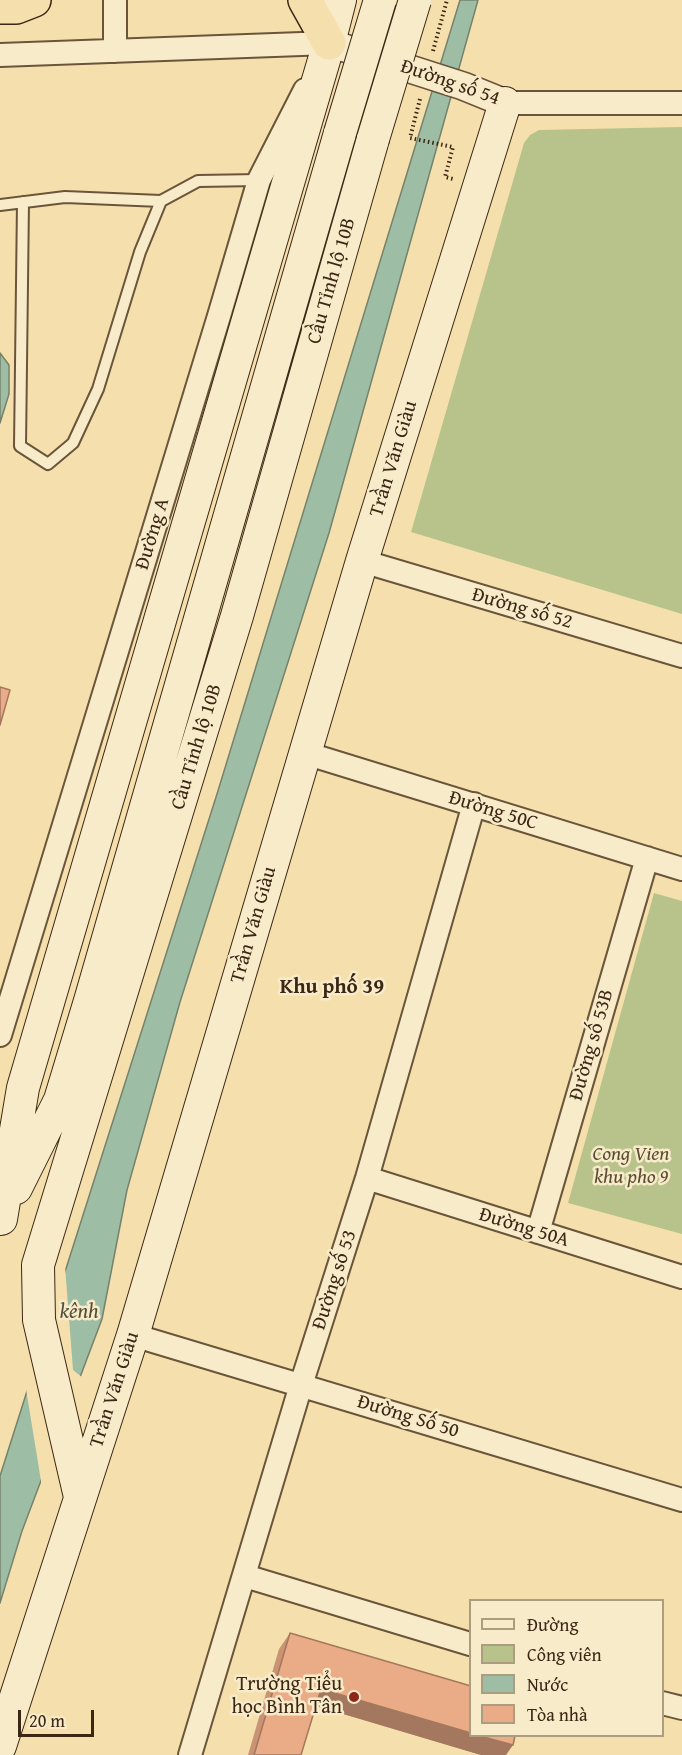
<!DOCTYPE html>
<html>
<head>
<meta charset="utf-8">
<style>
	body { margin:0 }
	#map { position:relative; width:682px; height:1755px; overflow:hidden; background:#f5e0ad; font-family:"Gentium Book Plus",serif }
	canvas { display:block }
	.legend { position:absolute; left:469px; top:1599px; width:195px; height:138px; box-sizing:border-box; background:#f8ebca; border:2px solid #ac9d81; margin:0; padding:8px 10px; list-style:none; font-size:18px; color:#3b2714 }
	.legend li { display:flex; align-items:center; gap:12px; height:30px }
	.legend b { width:30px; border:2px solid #ac9d81 }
	.scale { position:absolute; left:18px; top:1710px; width:76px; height:27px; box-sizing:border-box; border:3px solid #3b2714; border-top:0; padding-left:8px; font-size:18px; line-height:21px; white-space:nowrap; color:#3b2714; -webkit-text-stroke:4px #f8ebca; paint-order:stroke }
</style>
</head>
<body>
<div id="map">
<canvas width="682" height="1755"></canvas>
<ul class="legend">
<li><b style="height:8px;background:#f8ebca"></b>Đường</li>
<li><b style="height:16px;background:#b8c38c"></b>Công viên</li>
<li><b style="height:16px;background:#9dbea5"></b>Nước</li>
<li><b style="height:16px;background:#eaab87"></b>Tòa nhà</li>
</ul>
<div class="scale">20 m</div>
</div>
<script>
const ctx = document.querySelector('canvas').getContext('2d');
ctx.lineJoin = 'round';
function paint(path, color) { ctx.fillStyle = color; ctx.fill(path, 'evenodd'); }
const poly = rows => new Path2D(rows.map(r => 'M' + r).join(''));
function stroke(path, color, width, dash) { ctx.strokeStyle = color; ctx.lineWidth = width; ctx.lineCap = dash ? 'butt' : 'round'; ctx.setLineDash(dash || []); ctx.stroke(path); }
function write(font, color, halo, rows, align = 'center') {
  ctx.font = font + ' "Gentium Book Plus",serif'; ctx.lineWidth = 5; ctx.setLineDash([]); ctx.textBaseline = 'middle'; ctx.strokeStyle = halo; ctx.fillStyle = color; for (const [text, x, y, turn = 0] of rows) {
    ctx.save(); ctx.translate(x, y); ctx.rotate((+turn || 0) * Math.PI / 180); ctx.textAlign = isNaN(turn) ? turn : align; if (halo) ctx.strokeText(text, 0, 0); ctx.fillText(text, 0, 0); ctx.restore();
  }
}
paint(poly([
	[682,127,682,614,411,532,524,143,530,135,539,130],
	[654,893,682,901,682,1234,568,1203]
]), '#b8c38c');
const water = poly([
	[460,0,478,0,329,533,180,1002,127,1190,102,1319,22,1531,0,1603,0,1476,217,794,460,0],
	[0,353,9,365,9,394,0,423,0,353]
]);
paint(water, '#9dbea5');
stroke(water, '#76826b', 1.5);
paint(poly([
	[65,1266,73,1370,83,1378,42,1487,26,1389]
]), '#f5e0ad');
const service = poly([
	[23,202,20,446,48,464,73,443,98,389,140,252,161,201,198,181,259,180],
	[0,205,65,197,161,201]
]);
const minor = poly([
	[115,51,115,0],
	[0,55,329,43,324,52],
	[505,103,682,103],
	[362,561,682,656],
	[305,753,682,869],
	[0,1035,219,316,259,180,305,90],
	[367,1178,682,1277],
	[538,1232,647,858],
	[133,1335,682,1500],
	[245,1576,470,1644],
	[662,1703,682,1708],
	[190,1755,301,1385,367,1178,474,804]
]);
const tertiary = poly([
	[329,43,463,86,505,103]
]);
const secondary = poly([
	[16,1188,60,1100,90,1001,340,133],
	[1,1219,23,1088,329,43,340,0],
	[80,1497,39,1320,38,1265,237,616,373,139],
	[0,1746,133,1335,362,561,505,103]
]);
const trunk = poly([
	[305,0,329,43],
	[0,7,16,7,34,0]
]);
stroke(service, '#6a553a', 14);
stroke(minor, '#6a553a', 26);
stroke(tertiary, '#6a553a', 30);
stroke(secondary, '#3b2714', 34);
stroke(trunk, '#3b2714', 36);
stroke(poly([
	[433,51,447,0],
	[420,99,410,138,453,147,445,177,453,179]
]), '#3b2714', 4, [1.5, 3]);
stroke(service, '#f8ebca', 10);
stroke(minor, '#f8ebca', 22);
stroke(tertiary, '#f8ebca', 27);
stroke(secondary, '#f8ebca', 32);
stroke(trunk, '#f5e0ad', 33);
const secondaryBridge = poly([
	[340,133,380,0],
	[373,139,415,0]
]);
stroke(secondaryBridge, '#3b2714', 34, []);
stroke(secondaryBridge, '#f8ebca', 32);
paint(poly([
	[290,1633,481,1755,316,1706,301,1755,248,1755,279,1649]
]), '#c99374');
paint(poly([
	[321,1689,471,1733,471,1736,480,1736,513,1745,506,1755,481,1755,310,1704]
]), '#a4785e');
const building = poly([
	[0,687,10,690,0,725,0,687],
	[290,1633,471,1686,471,1733,321,1689,301,1755,254,1755,290,1633],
	[480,1736,515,1736,513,1745,480,1736]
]);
paint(building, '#eaab87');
stroke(building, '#a4785e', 1.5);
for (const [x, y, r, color] of [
	[354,1697,6,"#8f2418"]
]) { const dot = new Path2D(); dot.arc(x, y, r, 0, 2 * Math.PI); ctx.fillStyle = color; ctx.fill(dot); stroke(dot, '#f8ebca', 2); }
write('20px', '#3b2714', '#f8ebca', [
	["Đường số 54",450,83,19],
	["Cầu Tỉnh lộ 10B",332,281,-74],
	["Trần Văn Giàu",394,459,-73],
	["Đường A",153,534,-73],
	["Đường số 52",522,609,16],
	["Cầu Tỉnh lộ 10B",197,747,-73],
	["Đường 50C",493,811,17],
	["Trần Văn Giàu",254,925,-74],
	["Đường số 53B",592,1045,-74],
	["Đường 50A",524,1228,17],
	["Đường số 53",335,1280,-72],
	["Trần Văn Giàu",115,1390,-72],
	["Đường Số 50",408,1417,17]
]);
write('italic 20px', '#5a4e32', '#f8ebca', [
	["Cong Vien",631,1155],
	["khu pho 9",631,1178]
]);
write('20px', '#3b2714', '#f8ebca', [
	["Trường Tiểu",342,1685],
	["học Bình Tân",342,1708]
], 'right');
write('bold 21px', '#3b2714', '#f8ebca', [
	["Khu phố 39",332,988]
]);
write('italic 21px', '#544d38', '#f8ebca', [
	["kênh",79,1313]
]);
</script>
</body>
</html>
